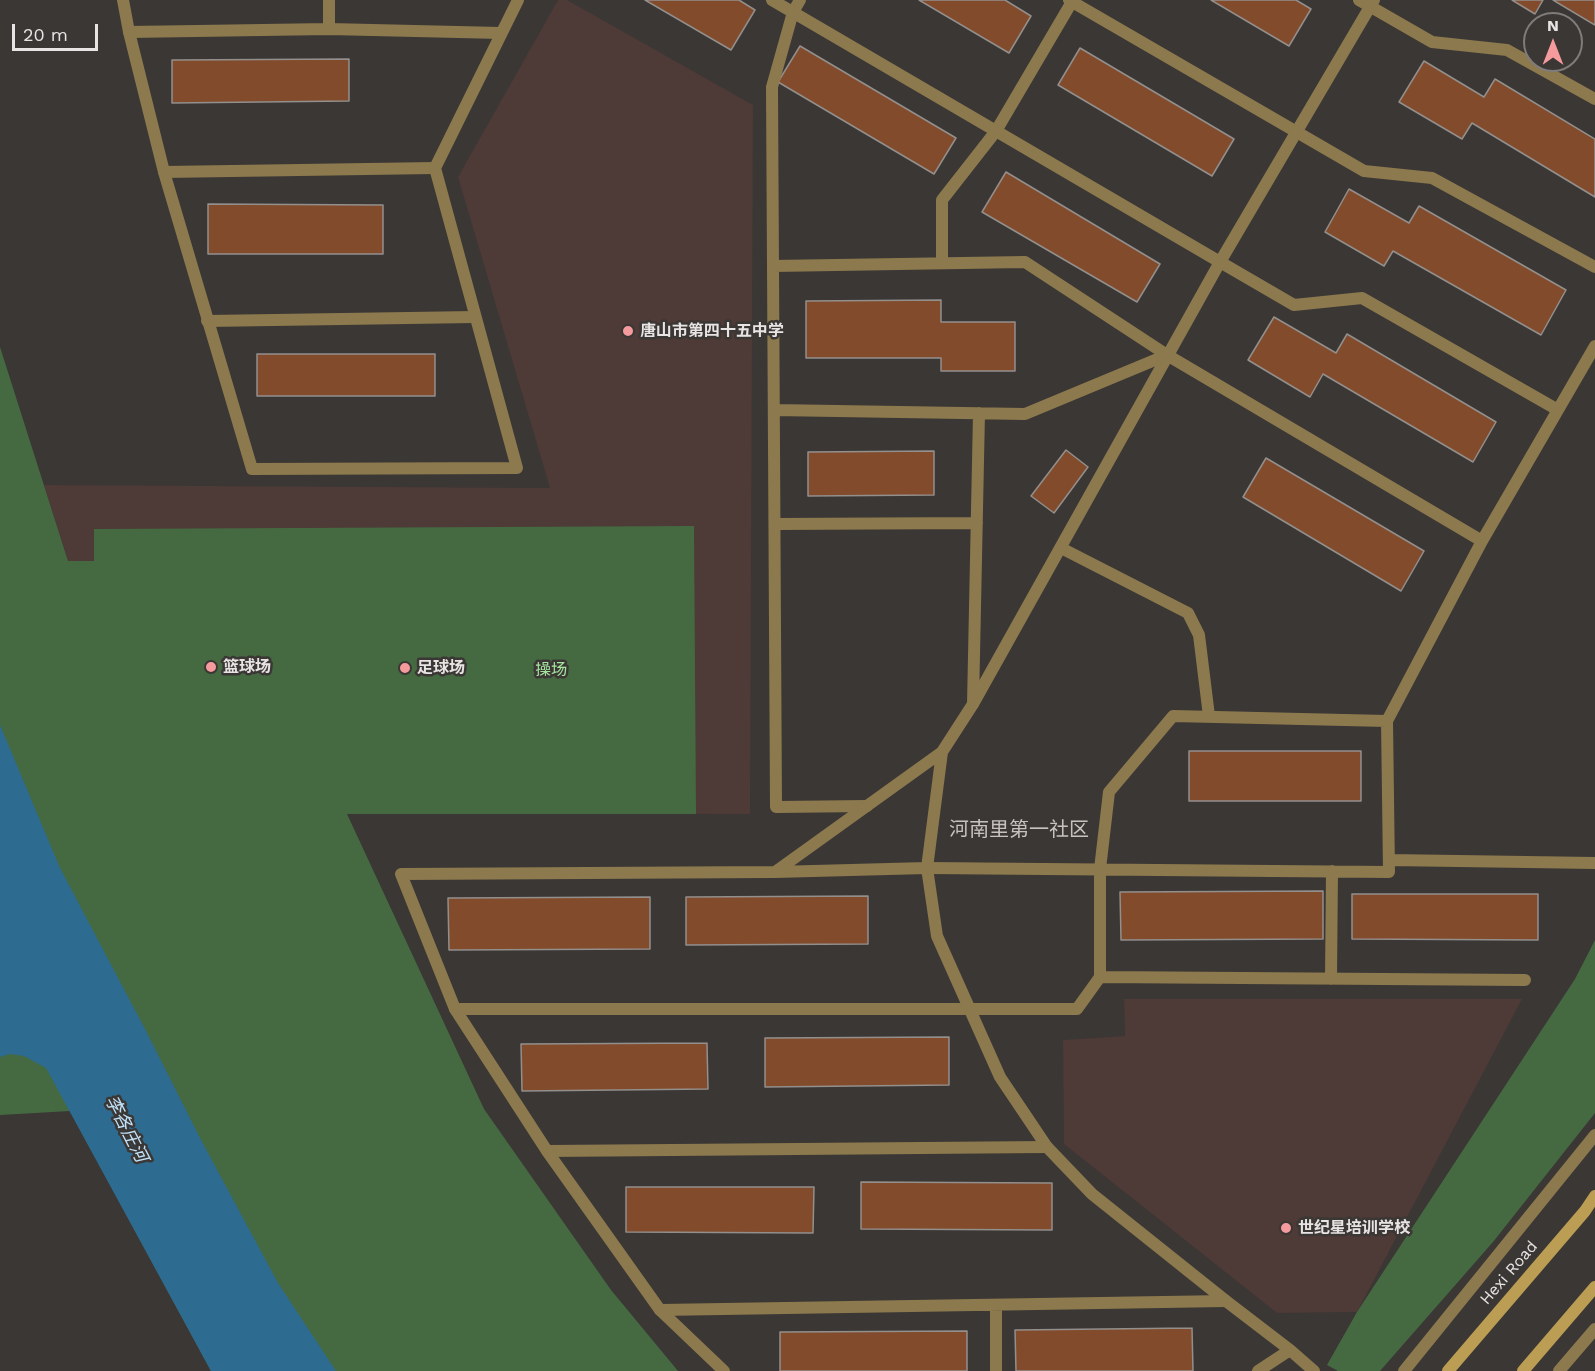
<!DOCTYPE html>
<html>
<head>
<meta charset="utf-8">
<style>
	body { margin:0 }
	#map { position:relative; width:1595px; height:1371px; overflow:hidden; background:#3a3735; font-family:"Work Sans",sans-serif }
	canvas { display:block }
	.north { position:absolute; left:1523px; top:12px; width:60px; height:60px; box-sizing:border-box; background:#3a3735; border:2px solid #7f7c7b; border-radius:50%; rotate:0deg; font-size:16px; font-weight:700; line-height:24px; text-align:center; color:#e7e4e3 }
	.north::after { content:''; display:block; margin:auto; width:21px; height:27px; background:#f59b9d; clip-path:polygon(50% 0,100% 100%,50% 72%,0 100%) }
	.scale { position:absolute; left:12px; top:24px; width:86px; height:27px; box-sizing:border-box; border:3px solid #e7e4e3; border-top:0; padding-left:8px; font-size:18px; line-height:21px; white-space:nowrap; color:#e7e4e3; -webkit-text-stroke:4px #3a3735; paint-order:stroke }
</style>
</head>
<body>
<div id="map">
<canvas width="1595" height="1371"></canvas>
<div class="north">N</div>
<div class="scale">20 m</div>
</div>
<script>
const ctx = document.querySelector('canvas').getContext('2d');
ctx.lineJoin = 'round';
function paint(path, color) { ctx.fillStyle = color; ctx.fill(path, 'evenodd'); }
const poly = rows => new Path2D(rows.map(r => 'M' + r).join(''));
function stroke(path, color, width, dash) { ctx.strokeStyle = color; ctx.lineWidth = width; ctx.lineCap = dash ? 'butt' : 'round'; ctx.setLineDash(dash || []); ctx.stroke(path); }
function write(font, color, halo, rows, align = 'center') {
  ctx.font = font + ' "Work Sans","Noto Sans SC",sans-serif'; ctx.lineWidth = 5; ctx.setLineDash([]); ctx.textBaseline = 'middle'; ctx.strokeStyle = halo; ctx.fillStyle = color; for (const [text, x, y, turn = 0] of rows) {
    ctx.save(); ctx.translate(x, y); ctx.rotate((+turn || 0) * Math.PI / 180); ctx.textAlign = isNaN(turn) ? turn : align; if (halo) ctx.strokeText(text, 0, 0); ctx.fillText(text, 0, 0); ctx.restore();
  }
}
paint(poly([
	[558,0,567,0,753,105,750,814,148,813,44,485,550,488,458,177],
	[1124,999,1522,999,1357,1312,1277,1313,1064,1144,1063,1040,1125,1036]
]), '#4e3a36');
paint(poly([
	[0,347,68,561,94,561,94,529,694,526,696,814,347,814,484,1109,611,1290,678,1371,211,1371,70,1111,0,1115],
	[1595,940,1595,1113,1493,1242,1380,1371,1338,1371,1327,1365,1357,1312,1575,979]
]), '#456a42');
paint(poly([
	[0,725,60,868,145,1029,200,1138,278,1283,336,1371,211,1371,46,1068,24,1056,10,1054,0,1057]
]), '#2d6b90');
const building = poly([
	[645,0,739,0,755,10,731,50,645,0],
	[919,0,1005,0,1031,16,1009,53,919,0],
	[1211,0,1296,0,1311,9,1289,46,1211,0],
	[1512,0,1543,0,1535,14,1512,0],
	[1553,0,1595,0,1595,25,1553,0],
	[800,46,956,138,934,174,778,82,800,46],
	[1080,48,1234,139,1212,176,1058,85,1080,48],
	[349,59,349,101,172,103,172,60,349,59],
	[1424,61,1484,97,1495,79,1595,139,1595,197,1472,123,1462,139,1399,102,1424,61],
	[1006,172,1160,264,1137,302,982,212,1006,172],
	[1349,189,1409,223,1419,206,1566,290,1541,335,1393,251,1384,266,1325,232,1349,189],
	[208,204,383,205,383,254,208,254,208,204],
	[941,300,941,322,1015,322,1015,371,941,371,941,358,806,358,806,301,941,300],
	[1274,317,1336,353,1347,334,1496,422,1473,462,1323,374,1310,397,1248,360,1274,317],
	[257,354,435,354,435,396,257,396,257,354],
	[1066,450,1088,467,1054,513,1031,496,1066,450],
	[934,451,934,495,808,496,808,452,934,451],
	[1266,458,1424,551,1401,591,1243,497,1266,458],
	[1189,751,1361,751,1361,801,1189,801,1189,751],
	[1323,891,1323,939,1121,940,1120,892,1323,891],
	[1352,894,1538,894,1538,940,1352,939,1352,894],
	[868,896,868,944,686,945,686,897,868,896],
	[650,897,650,949,449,950,448,898,650,897],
	[949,1037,949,1085,765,1087,765,1038,949,1037],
	[707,1043,708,1089,522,1091,521,1044,707,1043],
	[861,1182,1052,1183,1052,1230,861,1229,861,1182],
	[626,1187,814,1187,813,1233,626,1232,626,1187],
	[1192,1328,1193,1371,1016,1371,1015,1330,1192,1328],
	[967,1331,967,1371,780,1371,780,1332,967,1331]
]);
paint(building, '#824c2c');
stroke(building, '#938f8d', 1.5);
stroke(poly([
	[800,0,793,12,772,87,776,807,867,806],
	[1069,0,1364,171,1432,178,1595,267],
	[1359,0,1432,42,1507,50,1595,99],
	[329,29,329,0],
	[129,32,329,29,501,33],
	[164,172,435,168],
	[1220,262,1294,305,1362,298,1558,410],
	[942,263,942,200,996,131,1073,0],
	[773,266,1025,262,1167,355,1482,541],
	[207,321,475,317],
	[774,410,1025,414,1167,355],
	[775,524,977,523],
	[1061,548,1188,613,1199,635,1209,716],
	[973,704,979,413],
	[1389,860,1595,863],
	[927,868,1389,872,1387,721,1482,541,1595,346],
	[1100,977,1525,980],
	[1331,979,1332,871],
	[455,1009,1077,1009,1100,977,1100,869,1109,792,1173,716,1387,721],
	[547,1151,1047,1147],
	[996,1305,996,1371],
	[660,1310,1226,1301]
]), '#8c794d', 12);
stroke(poly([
	[123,0,129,32,164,172,252,469,517,468,435,168,518,0],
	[772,0,1220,262],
	[942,752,927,868,937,936,1000,1077,1047,1147,1092,1194,1226,1301,1290,1350,1314,1371],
	[775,872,927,868],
	[724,1371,660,1310,547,1151,455,1009,401,874,775,872,942,752,973,704,1220,262,1374,0],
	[1258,1371,1290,1350],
	[1404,1371,1595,1135],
	[1559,1371,1595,1329]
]), '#8c794d', 12);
stroke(poly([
	[1448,1371,1585,1211,1595,1196],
	[1523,1371,1595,1287]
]), '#bb9d53', 12);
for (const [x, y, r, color] of [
	[628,331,6,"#f59b9d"],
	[211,667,6,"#f59b9d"],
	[405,668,6,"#f59b9d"],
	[1286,1228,6,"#f59b9d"]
]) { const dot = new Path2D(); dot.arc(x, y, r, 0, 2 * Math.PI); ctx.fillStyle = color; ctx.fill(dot); stroke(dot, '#3a3735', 2); }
write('bold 16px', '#e7e4e3', '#3a3735', [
	["唐山市第四十五中学",640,331],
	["篮球场",223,667],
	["足球场",417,668],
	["世纪星培训学校",1298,1228]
], 'left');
write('16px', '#a4e49d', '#3a3735', [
	["操场",551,670]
]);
write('16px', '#e7e4e3', '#3a3735', [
	["Hexi Road",1509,1273,-49]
]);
write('italic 18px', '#c1e2f9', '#3a3735', [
	["李各庄河",126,1129,63]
]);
write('20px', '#c7c2c0', '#3a3735', [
	["河南里第一社区",1019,830]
]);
</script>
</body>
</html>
